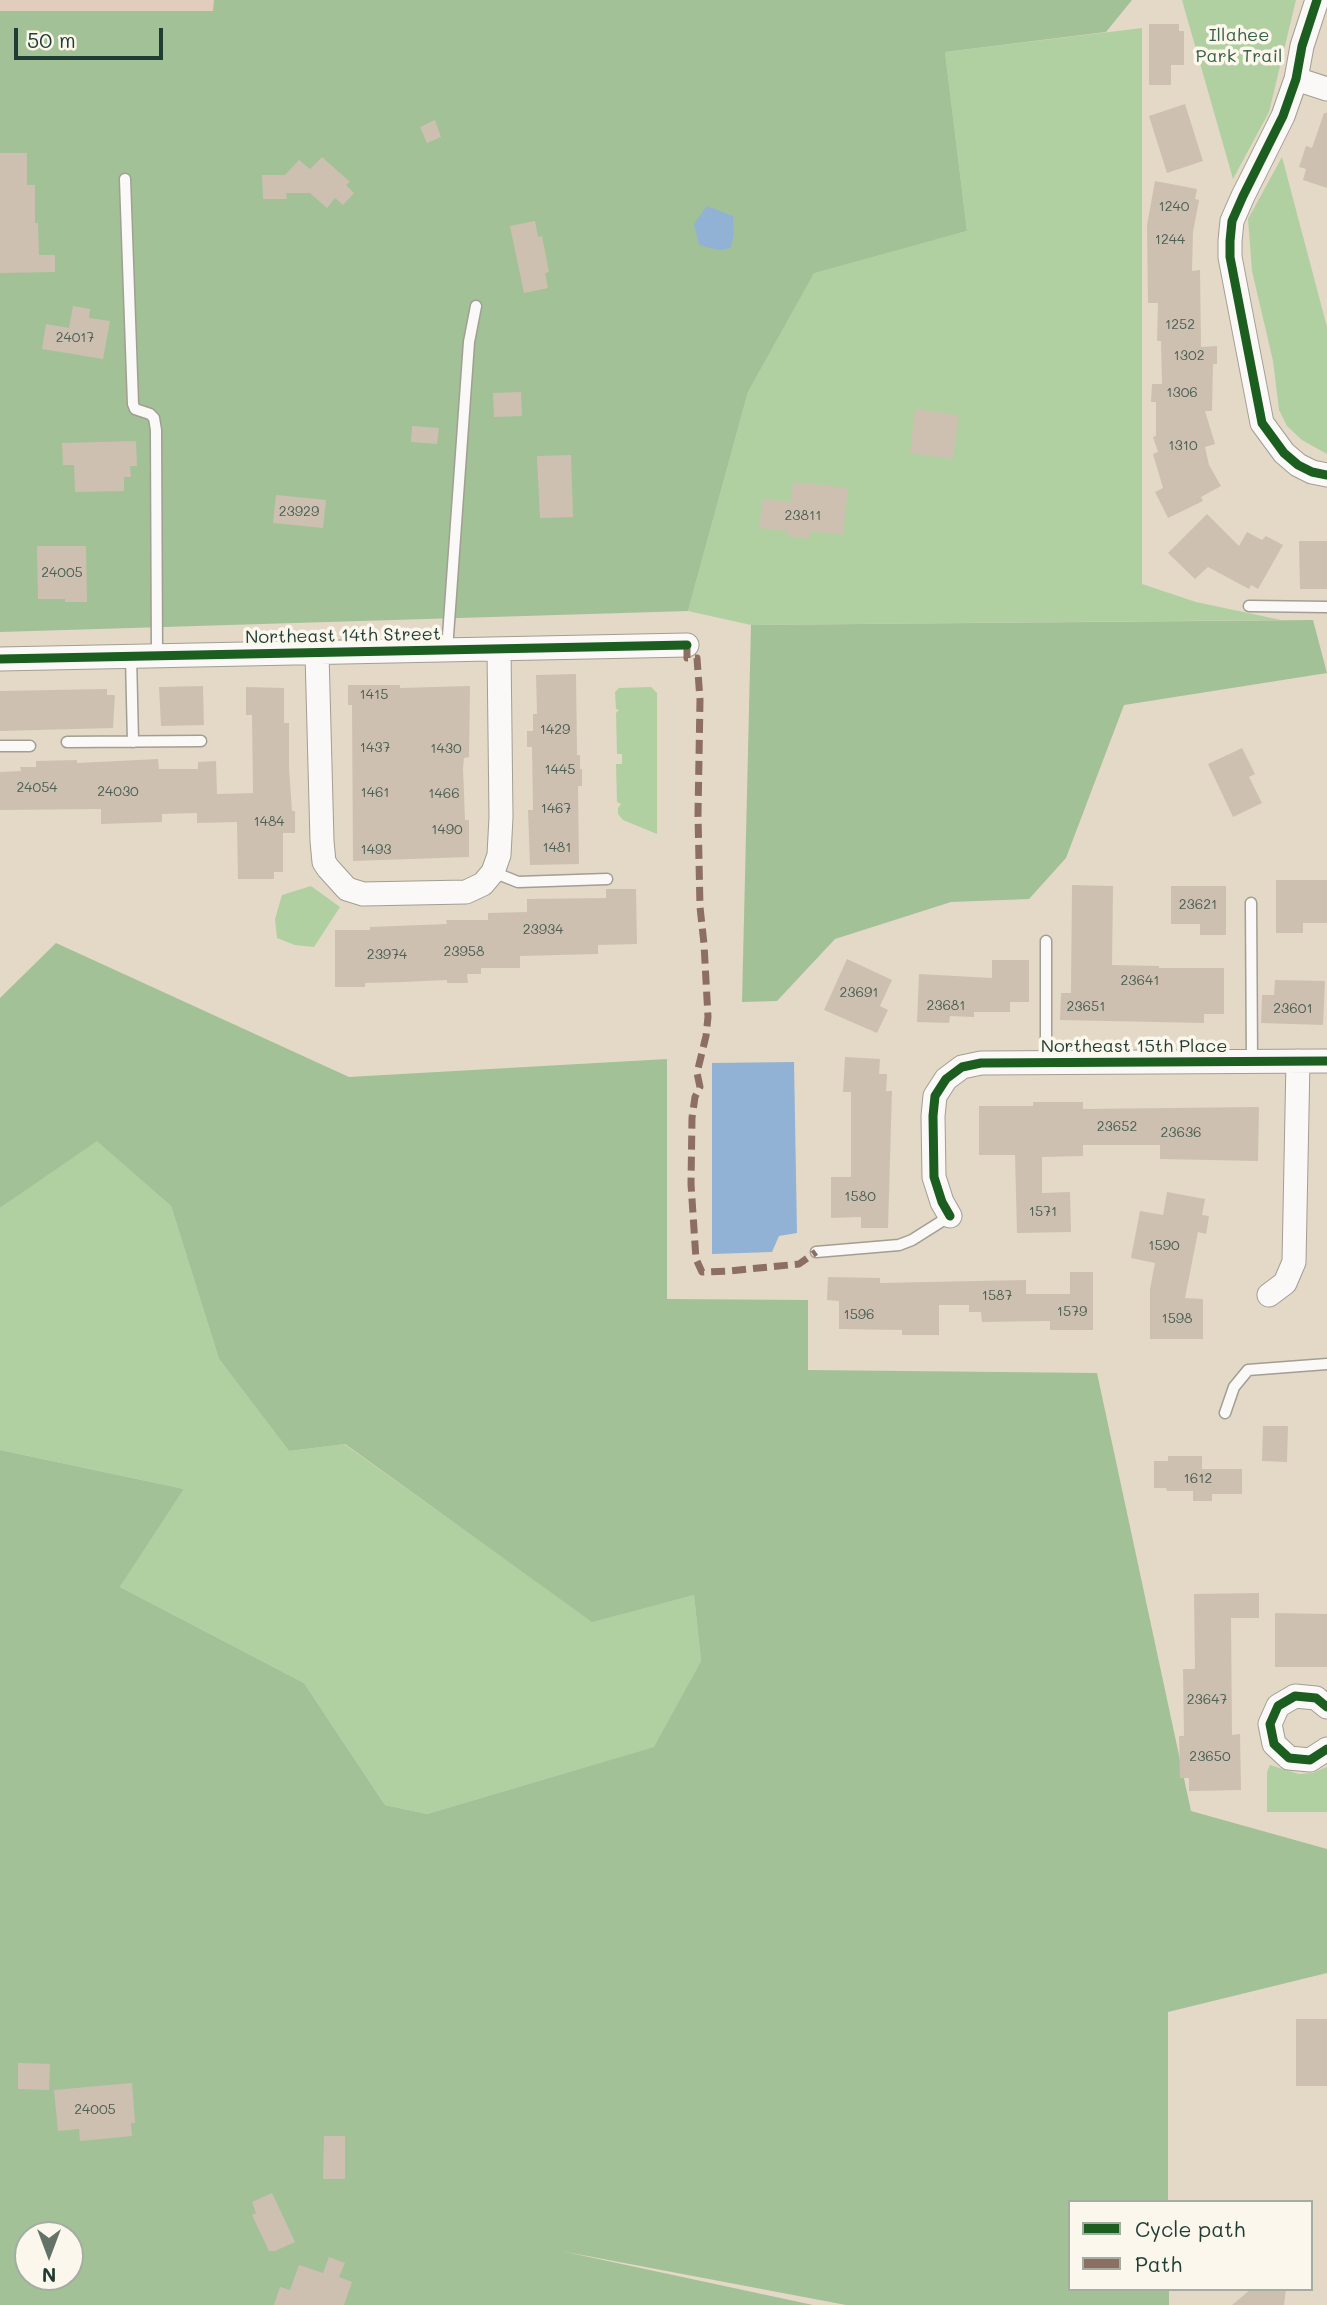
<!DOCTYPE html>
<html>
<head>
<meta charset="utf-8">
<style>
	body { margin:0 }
	#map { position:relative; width:1327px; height:2305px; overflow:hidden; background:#e4d8c7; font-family:Mali,sans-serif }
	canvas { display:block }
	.legend { position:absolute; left:1068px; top:2200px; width:245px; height:91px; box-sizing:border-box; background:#fbf7ec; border:2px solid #a3ada2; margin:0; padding:9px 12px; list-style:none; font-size:21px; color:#1f3d34 }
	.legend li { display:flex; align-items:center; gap:14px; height:35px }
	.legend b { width:35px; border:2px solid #a3ada2 }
	.north { position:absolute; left:14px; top:2221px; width:70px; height:70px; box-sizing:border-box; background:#fbf7ec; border:2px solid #a3ada2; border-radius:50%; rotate:180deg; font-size:19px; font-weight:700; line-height:28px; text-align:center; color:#1f3d34 }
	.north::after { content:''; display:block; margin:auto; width:24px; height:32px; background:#647367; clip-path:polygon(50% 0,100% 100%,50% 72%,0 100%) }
	.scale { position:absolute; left:14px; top:28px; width:149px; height:32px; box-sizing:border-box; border:4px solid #1f3d34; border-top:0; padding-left:9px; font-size:21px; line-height:24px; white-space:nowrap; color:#1f3d34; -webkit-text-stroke:5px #fbf7ec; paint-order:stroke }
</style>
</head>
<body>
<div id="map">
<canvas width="1327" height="2305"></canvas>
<ul class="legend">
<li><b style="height:9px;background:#1b5e20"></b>Cycle path</li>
<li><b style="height:9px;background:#8d6e63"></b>Path</li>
</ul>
<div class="north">N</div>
<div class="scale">50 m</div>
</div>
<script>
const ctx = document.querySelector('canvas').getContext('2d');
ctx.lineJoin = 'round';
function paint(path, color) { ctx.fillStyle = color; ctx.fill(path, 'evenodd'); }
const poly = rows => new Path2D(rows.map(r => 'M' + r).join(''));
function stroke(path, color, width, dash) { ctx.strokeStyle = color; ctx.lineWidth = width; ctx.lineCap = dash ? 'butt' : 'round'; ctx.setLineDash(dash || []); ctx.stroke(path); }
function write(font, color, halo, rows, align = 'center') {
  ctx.font = font + ' Mali,sans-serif'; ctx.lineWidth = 7; ctx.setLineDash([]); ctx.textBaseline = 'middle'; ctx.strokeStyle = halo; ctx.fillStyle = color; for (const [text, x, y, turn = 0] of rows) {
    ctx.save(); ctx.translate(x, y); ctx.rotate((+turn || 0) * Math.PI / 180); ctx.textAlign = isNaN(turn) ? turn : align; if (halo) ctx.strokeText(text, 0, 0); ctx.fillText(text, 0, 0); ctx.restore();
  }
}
paint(poly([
	[0,0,214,0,214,11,0,11]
]), '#e2ccbc');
paint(poly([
	[1182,0,1296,0,1269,112,1233,179],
	[1142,28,1142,584,1196,602,1281,620,751,625,688,611,748,392,814,272,967,231,945,52],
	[1282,157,1327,327,1327,454,1302,440,1287,426,1279,410,1273,361,1252,271,1248,219],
	[651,687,657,693,657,834,623,820,618,814,618,808,621,804,617,802,616,764,622,764,622,754,617,754,616,713,619,710,616,709,615,692,619,688],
	[311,886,340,907,314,947,295,945,277,938,275,919,282,895],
	[97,1140,171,1206,219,1359,289,1451,344,1444,592,1621,694,1595,701,1661,655,1747,427,1814,385,1805,304,1683,120,1587,184,1489,0,1450,0,1208],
	[1270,1765,1299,1774,1312,1773,1327,1767,1327,1812,1267,1812,1267,1772]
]), '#b1d0a1');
paint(poly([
	[214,0,1132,0,1106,32,945,52,967,231,814,273,748,392,688,611,0,632,0,11,213,11],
	[1313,620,1327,673,1124,705,1066,858,1029,899,951,902,835,939,777,1001,742,1002,751,625],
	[56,943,349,1077,667,1059,667,1299,808,1300,808,1370,1097,1373,1191,1811,1327,1849,1327,1973,1168,2012,1168,2202,1070,2202,1070,2289,1169,2289,1169,2305,846,2305,561,2251,813,2305,0,2305,0,1450,184,1489,120,1587,304,1683,385,1805,427,1814,654,1747,701,1661,694,1595,592,1622,345,1444,289,1451,219,1359,171,1206,97,1141,0,1208,0,998],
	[28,2235,70,2235,70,2277,28,2277]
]), '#a3c197');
paint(poly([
	[707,206,733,216,734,232,731,248,718,250,699,245,694,224],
	[794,1062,797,1233,779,1236,772,1252,712,1254,712,1063]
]), '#91b2d4');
paint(poly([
	[1149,24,1179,24,1179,31,1184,31,1184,65,1171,65,1171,85,1149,85],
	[1185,104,1203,161,1167,173,1149,116],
	[1324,113,1327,113,1327,188,1303,180,1306,169,1299,167,1306,146,1312,148],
	[435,120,441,137,427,143,420,127],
	[0,153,27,153,27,185,35,185,35,223,38,223,39,255,55,255,55,272,0,273],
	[322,157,350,182,346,185,354,193,343,205,335,198,327,208,310,193,286,193,287,199,263,199,262,175,285,175,299,160,310,169],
	[1155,181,1197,189,1195,199,1199,200,1193,232,1192,271,1200,270,1201,347,1217,346,1217,364,1213,364,1212,411,1205,411,1215,444,1205,447,1209,465,1221,486,1201,497,1203,501,1168,518,1155,492,1163,488,1153,454,1158,452,1153,437,1156,436,1156,402,1151,402,1152,384,1162,384,1161,341,1157,341,1158,303,1148,303,1147,225],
	[535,221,538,237,542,236,549,272,545,273,548,288,524,293,510,226],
	[73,306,90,309,89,318,110,321,103,359,42,349,46,324,69,328],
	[521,392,522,416,494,417,493,393],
	[915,409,959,415,953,459,910,453],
	[412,426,439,428,437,444,411,442],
	[136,441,137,466,130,466,131,477,124,477,124,491,75,492,74,465,63,465,62,443],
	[571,455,573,517,540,518,537,456],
	[793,482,848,488,843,535,810,531,810,539,787,536,787,531,759,528,763,499,791,502],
	[276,495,326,500,323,528,273,523],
	[1207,514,1239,546,1247,532,1262,540,1266,536,1283,545,1258,589,1251,585,1249,589,1208,567,1195,579,1168,553],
	[1299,541,1327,541,1327,589,1300,589],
	[37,546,86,546,87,602,65,602,65,599,38,599],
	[576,674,577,755,580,755,580,769,582,769,582,786,578,786,579,864,530,865,528,810,533,810,532,747,527,747,527,731,533,731,533,714,537,714,536,675],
	[348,685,400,685,400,688,470,686,469,757,464,758,463,768,465,820,469,820,469,857,353,861,352,705,348,705],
	[203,686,204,725,161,726,159,687],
	[246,687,284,688,284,723,289,723,289,768,292,811,295,811,295,833,283,833,283,872,274,872,274,879,238,879,237,822,197,823,197,813,162,814,162,822,101,824,101,809,0,810,0,772,21,771,20,767,36,767,36,761,77,760,77,763,158,759,159,769,198,769,198,762,216,761,217,794,253,793,252,715,246,715],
	[107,689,107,695,115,695,113,728,0,731,0,691],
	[1242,748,1255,774,1249,777,1262,803,1233,817,1208,764],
	[1276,880,1327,880,1327,923,1303,923,1303,933,1276,933],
	[1072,885,1113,886,1112,965,1159,966,1159,968,1224,968,1224,1014,1204,1014,1204,1023,1060,1020,1061,993,1071,993],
	[1171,886,1226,886,1226,935,1200,935,1200,924,1171,924],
	[606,889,636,889,637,944,598,945,598,954,520,956,520,968,481,968,481,974,467,974,468,983,447,983,447,980,403,982,365,983,365,987,335,987,335,930,370,930,370,927,447,924,446,920,488,920,488,913,527,912,527,899,606,898],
	[847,959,892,980,880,1006,888,1010,877,1033,824,1010],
	[992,960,1029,960,1029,1002,1010,1002,1010,1012,974,1012,974,1017,950,1016,949,1023,917,1022,919,974,992,978],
	[1275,980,1325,981,1323,1025,1261,1023,1262,995,1274,995],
	[845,1057,880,1059,879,1074,887,1074,886,1091,892,1091,888,1228,861,1228,861,1217,831,1218,831,1177,851,1177,851,1092,843,1092],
	[1033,1102,1083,1102,1083,1109,1259,1107,1258,1161,1160,1159,1160,1145,1083,1145,1083,1156,1042,1157,1042,1193,1070,1192,1071,1232,1017,1233,1015,1155,979,1155,979,1106,1033,1106],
	[1167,1192,1205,1199,1202,1215,1209,1216,1206,1234,1198,1232,1185,1298,1203,1299,1203,1339,1150,1339,1150,1289,1155,1263,1131,1258,1140,1211,1163,1215],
	[1070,1272,1093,1272,1093,1330,1050,1330,1050,1321,982,1322,981,1312,969,1312,969,1305,939,1305,939,1335,902,1335,902,1330,839,1329,839,1301,827,1300,828,1277,880,1278,880,1283,1026,1280,1026,1294,1070,1294],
	[1263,1426,1288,1426,1287,1462,1262,1461],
	[1168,1456,1202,1456,1202,1469,1242,1469,1242,1494,1212,1494,1212,1501,1193,1501,1193,1491,1167,1491,1166,1488,1154,1488,1154,1461,1168,1461],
	[1259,1593,1259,1618,1231,1618,1232,1735,1240,1734,1241,1790,1189,1791,1189,1778,1180,1778,1179,1736,1184,1736,1183,1669,1195,1669,1194,1594],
	[1275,1613,1327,1614,1327,1667,1275,1667],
	[1296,2019,1327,2019,1327,2086,1296,2086],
	[18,2063,50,2064,49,2090,18,2089],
	[132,2083,135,2123,131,2123,132,2136,80,2141,79,2129,58,2131,54,2090],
	[324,2136,345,2136,345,2179,323,2179],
	[272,2193,295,2242,275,2251,269,2251,252,2215,256,2213,252,2202],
	[329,2257,345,2263,339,2277,352,2282,344,2305,274,2305,280,2287,290,2290,299,2265,323,2273],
	[1251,2289,1286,2289,1284,2305,1232,2305]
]), '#cdc0b1');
const lane = poly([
	[125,179,133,404,135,409,150,414,154,418,156,430,157,656],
	[1249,606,1327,607],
	[447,650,469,342,476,306],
	[131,656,133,742],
	[67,742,201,741],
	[0,746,30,746],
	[493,872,518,882,607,879],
	[1251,903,1252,1062],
	[1046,941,1046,1063],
	[816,1252,899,1245,912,1240,950,1216],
	[1225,1413,1234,1387,1248,1370,1327,1364]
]);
const street = poly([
	[1317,0,1302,46,1296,79,1283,116,1243,196,1232,221,1230,241,1230,257,1262,423,1284,453,1298,465,1312,472,1327,475],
	[1296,79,1327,89],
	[317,653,322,841,324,862,328,868,347,889,363,894,466,892,483,884,493,872,499,855,501,817,499,649],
	[0,659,687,645],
	[950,1216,942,1202,934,1177,933,1116,935,1096,946,1079,962,1067,981,1063,1327,1061],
	[1269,1295,1285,1283,1294,1262,1298,1061],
	[1327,1707,1316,1698,1295,1696,1278,1706,1270,1724,1274,1744,1289,1758,1310,1760,1327,1749]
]);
stroke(lane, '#a19e93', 13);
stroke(street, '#a19e93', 25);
stroke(lane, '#fbf9f7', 10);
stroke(street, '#fbf9f7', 23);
stroke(poly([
	[687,645,687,658,697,658,700,700,698,815,700,907,704,944,708,1017,706,1036,697,1073,700,1087,695,1097,692,1118,691,1184,696,1259,702,1272,729,1271,799,1264,816,1252]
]), '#8d6e63', 7, [14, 7]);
stroke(poly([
	[1317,0,1302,46,1296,79,1283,116,1243,196,1232,221,1230,241,1230,257,1262,423,1284,453,1298,465,1312,472,1327,475],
	[0,659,687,645],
	[950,1216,942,1202,934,1177,933,1116,935,1096,946,1079,962,1067,981,1063,1327,1061],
	[1327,1707,1316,1698,1295,1696,1278,1706,1270,1724,1274,1744,1289,1758,1310,1760,1327,1749]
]), '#1b5e20', 9);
write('14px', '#4a5e53', null, [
	["1240",1174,207],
	["1244",1170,240],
	["1252",1180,325],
	["24017",75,338],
	["1302",1189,356],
	["1306",1182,393],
	["1310",1183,446],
	["23929",299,512],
	["23811",803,516],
	["24005",62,573],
	["1415",374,695],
	["1429",555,730],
	["1437",375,748],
	["1430",446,749],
	["1445",560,770],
	["24054",37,788],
	["24030",118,792],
	["1461",375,793],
	["1466",444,794],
	["1467",556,809],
	["1484",269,822],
	["1490",447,830],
	["1481",557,848],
	["1493",376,850],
	["23621",1198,905],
	["23934",543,930],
	["23958",464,952],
	["23974",387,955],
	["23641",1140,981],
	["23691",859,993],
	["23681",946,1006],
	["23651",1086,1007],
	["23601",1293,1009],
	["23652",1117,1127],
	["23636",1181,1133],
	["1580",860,1197],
	["1571",1043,1212],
	["1590",1164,1246],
	["1587",997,1296],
	["1579",1072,1312],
	["1596",859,1315],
	["1598",1177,1319],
	["1612",1198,1479],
	["23647",1207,1700],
	["23650",1210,1757],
	["24005",95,2110]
]);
write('18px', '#396048', '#fbf7ec', [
	["Illahee",1239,35],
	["Park Trail",1239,56]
]);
write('18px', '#1f3d34', '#fbf7ec', [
	["Northeast 14th Street",343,636,-1],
	["Northeast 15th Place",1134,1046]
]);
</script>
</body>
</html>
